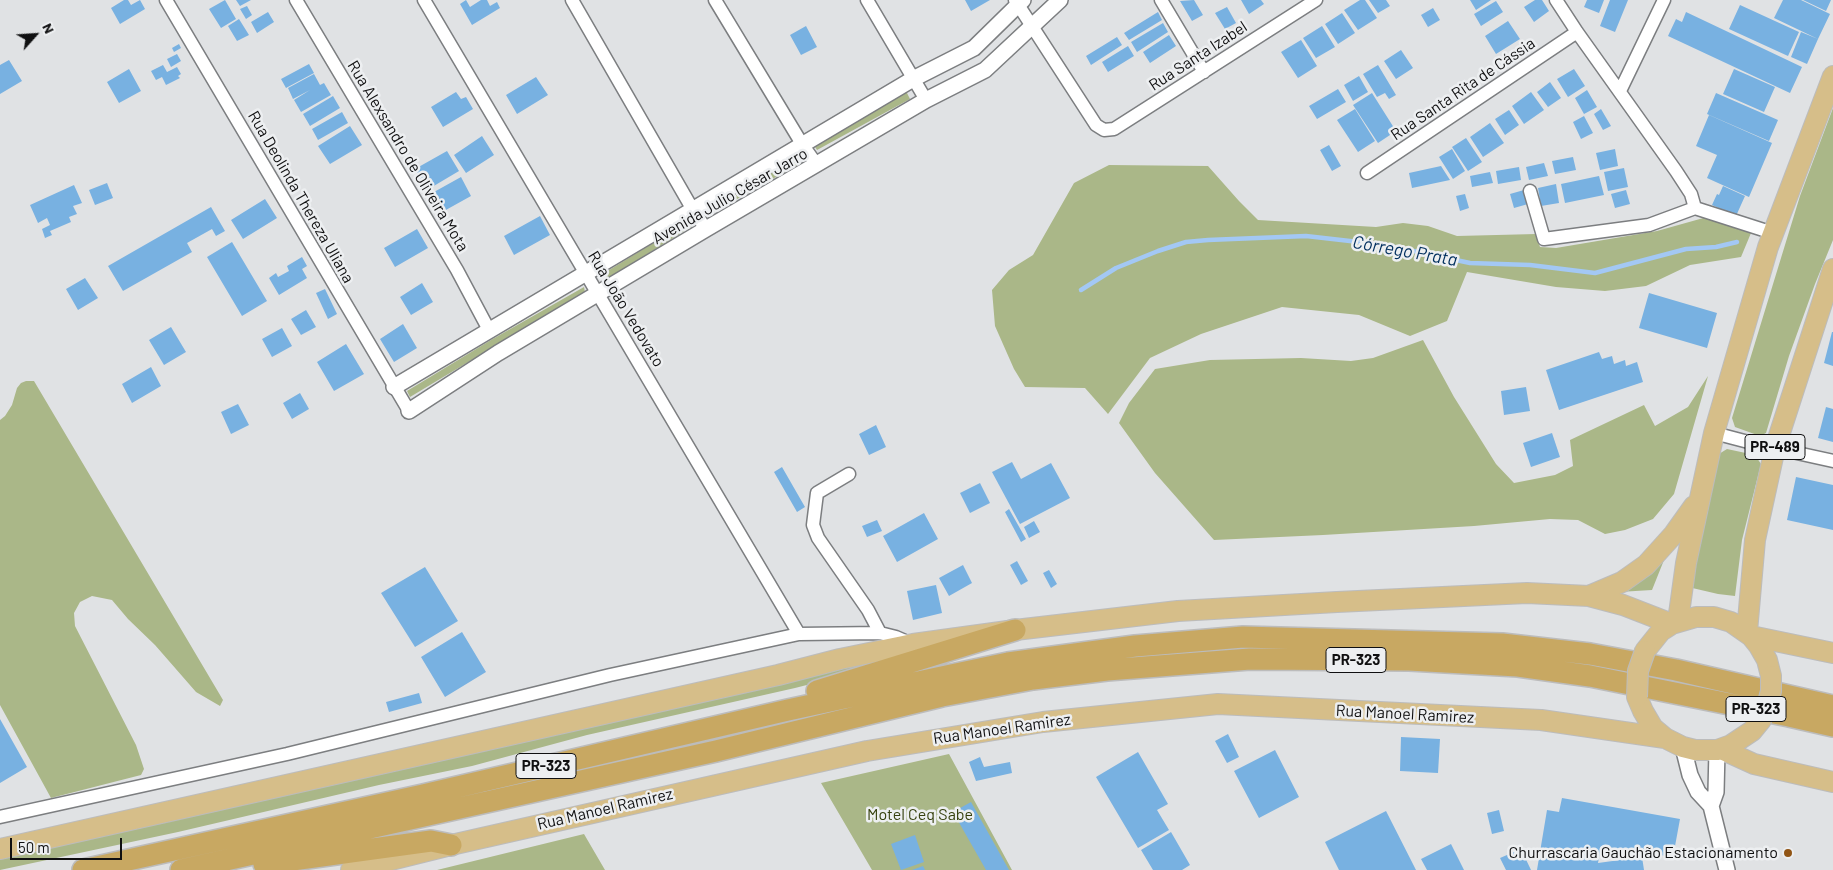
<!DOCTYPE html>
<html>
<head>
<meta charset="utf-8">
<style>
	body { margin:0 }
	#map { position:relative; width:1833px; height:870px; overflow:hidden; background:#e0e2e4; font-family:Barlow,sans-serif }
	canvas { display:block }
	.north { position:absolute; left:10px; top:10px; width:50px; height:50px; -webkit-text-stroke:4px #edeff1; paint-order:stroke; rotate:64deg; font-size:14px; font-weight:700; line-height:20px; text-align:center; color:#101011 }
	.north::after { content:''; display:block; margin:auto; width:18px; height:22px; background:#101011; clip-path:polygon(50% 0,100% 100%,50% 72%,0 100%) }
	.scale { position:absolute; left:10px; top:838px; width:112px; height:22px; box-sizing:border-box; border:2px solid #101011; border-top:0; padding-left:6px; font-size:15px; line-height:18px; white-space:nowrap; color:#101011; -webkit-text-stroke:4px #edeff1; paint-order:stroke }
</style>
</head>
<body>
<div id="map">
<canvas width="1833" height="870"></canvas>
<div class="north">N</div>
<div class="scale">50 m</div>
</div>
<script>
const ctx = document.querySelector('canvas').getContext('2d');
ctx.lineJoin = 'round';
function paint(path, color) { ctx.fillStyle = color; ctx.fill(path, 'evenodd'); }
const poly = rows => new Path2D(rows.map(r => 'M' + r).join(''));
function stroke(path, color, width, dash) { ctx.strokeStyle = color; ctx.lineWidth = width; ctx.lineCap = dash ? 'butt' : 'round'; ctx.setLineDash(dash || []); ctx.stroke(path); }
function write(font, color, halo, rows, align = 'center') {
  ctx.font = font + ' Barlow,sans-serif'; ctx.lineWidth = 5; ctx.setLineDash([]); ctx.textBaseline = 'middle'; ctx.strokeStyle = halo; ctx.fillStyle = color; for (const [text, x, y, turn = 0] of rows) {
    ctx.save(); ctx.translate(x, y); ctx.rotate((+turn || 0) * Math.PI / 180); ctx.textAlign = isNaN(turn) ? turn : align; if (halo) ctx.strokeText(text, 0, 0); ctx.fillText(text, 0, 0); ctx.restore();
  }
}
paint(poly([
	[906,91,910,99,817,150,812,142],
	[1833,108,1833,240,1815,284,1789,356,1766,433,1760,436,1735,427,1732,418,1800,196],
	[796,158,799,164,707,216,704,211],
	[1109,165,1208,166,1239,201,1258,220,1376,227,1403,223,1428,226,1457,236,1536,234,1540,247,1556,248,1657,231,1707,217,1751,233,1741,257,1690,265,1646,286,1605,291,1556,287,1467,272,1447,321,1410,336,1359,315,1282,307,1201,334,1150,358,1108,414,1085,388,1025,387,1014,369,995,326,992,290,1009,270,1033,255,1074,183],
	[691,220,694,225,604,281,601,275],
	[584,287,585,292,410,397,407,391,491,340],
	[1423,340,1454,397,1496,464,1514,483,1555,475,1573,466,1570,440,1644,405,1655,426,1688,407,1708,376,1674,494,1653,519,1625,530,1605,534,1578,520,1550,519,1474,526,1323,535,1214,540,1155,473,1119,423,1129,403,1155,369,1210,360,1301,358,1351,361,1373,358],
	[26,381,34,381,223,700,220,706,196,692,155,645,128,619,112,600,92,596,80,602,74,613,75,626,136,745,144,769,141,775,51,798,0,705,0,420,5,416,12,405,17,388,21,383],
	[1727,449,1755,455,1761,464,1742,540,1735,596,1718,594,1688,587,1714,457],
	[1668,550,1652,590,1619,592],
	[899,656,842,676,795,688,587,735,472,766,379,785,178,832,0,870,0,857,467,755],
	[949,754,1012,870,872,870,821,783],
	[584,834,605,870,437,870]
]), '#aab788');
stroke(poly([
	[1081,290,1116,268,1158,251,1186,242,1208,240,1306,236,1385,245,1470,263,1530,265,1595,273,1686,249,1716,247,1737,242]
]), '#a3c8f4', 4.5);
paint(poly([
	[124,0,128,0,131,5,140,0,145,9,120,24,111,8],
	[225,0,236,19,221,28,209,9],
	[236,0,251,0,240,6],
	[466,0,470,7,481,0,487,0,490,6,497,2,500,8,472,25,460,4],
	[965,0,990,0,971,11],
	[1194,0,1203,15,1192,21,1180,1],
	[1241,0,1261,0,1264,4,1249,14],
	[1360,0,1365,0,1377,18,1358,30,1344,10],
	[1369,0,1386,0,1390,6,1378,13],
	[1470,0,1491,0,1476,10],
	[1535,0,1542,0,1549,11,1534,22,1524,7],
	[1587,0,1604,0,1599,13,1584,7],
	[1610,0,1628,0,1615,32,1600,26],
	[1783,0,1801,0,1830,14,1818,39,1774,18],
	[1803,0,1831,0,1826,11],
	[1496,1,1503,12,1481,26,1474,14],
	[1740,5,1799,32,1788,56,1729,29],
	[247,6,252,15,246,19,240,9],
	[1227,7,1236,23,1225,29,1215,13],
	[1433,8,1440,20,1428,27,1421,15],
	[268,12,274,22,257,33,251,22],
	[1158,12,1162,20,1129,40,1124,33],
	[1686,12,1802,67,1790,93,1668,36,1676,19,1682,22],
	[1342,13,1355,33,1338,44,1325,24],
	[239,19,249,35,237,41,228,26],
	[1508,21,1520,39,1496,54,1485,36],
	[1163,23,1168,32,1137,52,1131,42],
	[806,26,817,47,801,55,790,35],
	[1322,26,1335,47,1316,58,1303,38],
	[1801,32,1818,39,1807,64,1791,57],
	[1169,35,1176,46,1150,63,1143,52],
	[1117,37,1122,45,1091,65,1086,56],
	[1301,40,1317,66,1298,78,1281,52],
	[179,44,181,48,174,52,172,48],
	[1128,46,1134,56,1108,72,1102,62],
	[1401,50,1413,68,1396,79,1384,61],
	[177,54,181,61,171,67,167,59],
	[9,60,22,81,0,94,0,65],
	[309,64,314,73,286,88,281,79],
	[163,65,167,72,177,67,181,74,178,76,180,78,166,85,162,77,156,80,151,71],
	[1378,65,1396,95,1389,99,1385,93,1377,97,1363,74],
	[129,69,141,91,119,103,107,82],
	[1574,69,1585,86,1568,97,1557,79],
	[1734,69,1775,87,1764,112,1723,94],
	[314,74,320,85,324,83,331,95,301,112,294,100,310,90,293,99,288,88],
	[1359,76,1368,92,1353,101,1344,85],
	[536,77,548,95,517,114,506,95],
	[1550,82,1561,98,1548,107,1537,92],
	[1338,89,1346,102,1317,119,1309,106],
	[1587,90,1597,107,1584,114,1575,98],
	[456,92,461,99,466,97,473,109,443,127,431,107],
	[1531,92,1544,110,1524,124,1512,106],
	[1372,93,1396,131,1378,143,1353,105],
	[1716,93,1778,120,1769,141,1707,114],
	[333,96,340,108,310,126,303,114],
	[1355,109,1375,141,1358,152,1337,120],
	[1601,109,1611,126,1603,130,1594,114],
	[1509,110,1519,125,1505,135,1495,119],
	[342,112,348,123,318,140,312,129],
	[1709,115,1772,143,1749,197,1707,178,1717,155,1696,146],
	[1584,116,1593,133,1581,139,1573,122],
	[1490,123,1504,143,1483,157,1470,137],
	[350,126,362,145,330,164,318,146],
	[482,136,494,155,466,173,454,155],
	[1466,138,1482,162,1468,171,1452,147],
	[1329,145,1341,166,1332,171,1320,150],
	[1452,149,1465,171,1453,179,1439,157],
	[1615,149,1618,166,1600,170,1596,153],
	[447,151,459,171,427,190,415,169],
	[1573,157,1576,170,1555,174,1552,161],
	[1544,163,1548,176,1529,180,1526,167],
	[1441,166,1450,180,1412,188,1409,173],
	[1519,167,1521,180,1498,184,1496,171],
	[1624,168,1628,187,1608,191,1604,172],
	[1490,172,1493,183,1472,187,1470,176],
	[1599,176,1604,195,1565,203,1561,184],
	[461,177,471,196,444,211,434,192],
	[107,183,113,198,95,205,89,190],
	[1556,184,1559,203,1541,206,1538,188],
	[74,185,82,203,73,206,77,214,69,217,71,222,50,231,52,235,45,238,42,229,50,225,47,218,38,223,30,205],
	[1723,186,1745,196,1736,216,1712,205,1717,194,1719,195],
	[1524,190,1528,204,1514,208,1510,194],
	[1626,190,1630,204,1615,208,1611,194],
	[1465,194,1469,208,1460,211,1456,196],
	[265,199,277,218,243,239,231,220],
	[211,207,225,231,216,236,212,229,187,243,192,252,123,291,108,266],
	[540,216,550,235,514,255,504,236],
	[417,229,428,248,395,267,384,248],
	[232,242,267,301,242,316,207,257],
	[302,257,307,266,302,269,307,278,279,295,269,278,276,273,278,277,289,271,287,266],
	[85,278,98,298,78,310,66,289],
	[422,283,433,302,411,315,400,297],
	[325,289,337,314,328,319,316,293],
	[1649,293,1717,313,1707,348,1639,328],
	[306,310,316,327,301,335,291,319],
	[403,324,417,348,394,362,380,339],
	[171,327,186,352,164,365,149,340],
	[282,328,292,346,272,357,262,339],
	[1832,332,1833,332,1833,366,1824,363],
	[346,344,364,374,334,391,317,362],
	[1599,352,1602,359,1612,356,1614,364,1625,360,1626,366,1637,362,1643,382,1559,410,1546,370],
	[151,367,161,386,132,403,122,384],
	[1526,387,1530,411,1504,415,1501,391],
	[300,393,309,409,292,419,283,403],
	[238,404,249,425,231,434,221,412],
	[1826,407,1833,409,1833,442,1818,438],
	[876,425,886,447,869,455,859,434],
	[1552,433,1560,457,1531,467,1523,443],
	[1012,462,1021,479,1051,463,1070,498,1020,524,992,472],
	[782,467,805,507,797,512,774,472],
	[1796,477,1833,485,1833,530,1787,520],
	[980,483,990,503,970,513,960,493],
	[1009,509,1026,539,1021,542,1005,512],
	[924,513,938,539,897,562,883,536],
	[877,520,882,531,867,537,862,526],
	[1034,521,1040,532,1029,538,1024,527],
	[1017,561,1028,581,1021,585,1010,565],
	[963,565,972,583,949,596,939,578],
	[425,567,458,621,415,647,381,593],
	[1049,570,1057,584,1051,588,1043,573],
	[936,585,942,613,913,620,907,591],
	[462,632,486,672,445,697,421,657],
	[419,693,422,703,389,712,386,702],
	[0,719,27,767,0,783],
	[1228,734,1239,757,1227,763,1215,741],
	[1401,737,1440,739,1438,773,1400,771],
	[1275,750,1299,797,1259,818,1234,771],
	[1138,752,1168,804,1157,810,1169,830,1138,848,1096,777],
	[980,757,984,767,1010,762,1012,773,976,781,969,762],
	[1562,798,1680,819,1673,857,1601,846,1598,863,1642,857,1644,870,1537,870,1547,810,1559,812],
	[971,802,1009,870,986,870,953,812],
	[1499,810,1504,831,1492,834,1487,813],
	[1386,811,1416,870,1339,870,1325,842],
	[1171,832,1190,865,1182,870,1153,870,1141,850],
	[915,835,924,862,901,870,891,844],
	[1451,844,1464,870,1427,870,1421,859],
	[1521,849,1531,870,1506,870,1500,858],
	[923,866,925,870,912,870]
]), '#78b1e1');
const minor = poly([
	[166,0,409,411],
	[296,0,457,270,489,330],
	[424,0,799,634],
	[572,0,693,210,706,229],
	[715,0,802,144,817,165],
	[867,0,926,100],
	[1015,0,1096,125,1104,130,1114,129,1316,0],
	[1161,0,1204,72],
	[1620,91,1664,0],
	[1367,173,1577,32],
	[1530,191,1544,239,1649,225,1695,208,1691,194,1676,171,1577,32,1556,0],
	[1695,208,1773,233],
	[1714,433,1756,444,1833,461],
	[849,474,817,493,813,525,818,538,868,610,880,633],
	[0,817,287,754,610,675,799,634,880,633,896,637,912,644]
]);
const tertiary = poly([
	[394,387,913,79,974,48,1023,0],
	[409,411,498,353,706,229,926,100,985,70,1060,0],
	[1683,747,1690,775,1698,792,1711,806,1727,870],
	[1711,806,1716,792,1717,750]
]);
const primary = poly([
	[1589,596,1622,582,1646,565,1674,534,1694,506],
	[1678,621,1686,563,1714,433,1768,247,1833,76],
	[1747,632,1755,540,1775,448,1833,269],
	[1751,636,1833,653],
	[1645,651,1661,631,1672,624,1696,617,1714,617,1731,622,1751,636,1759,646,1767,660,1771,676],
	[1637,697,1643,711,1653,728,1665,738,1683,747,1695,750,1717,750,1731,745,1752,731,1761,720],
	[1721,749,1754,764,1833,782],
	[0,849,778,675,840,659,913,644,1015,630,1178,611,1337,602,1527,593,1589,596,1623,605,1672,624],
	[351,870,451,845,867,751,1043,722,1218,704,1541,720,1665,738]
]);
const trunk = poly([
	[817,691,1015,630],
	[264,864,431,841,451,845],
	[83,870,423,795,788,710,937,678,1008,663,1135,646,1243,637,1502,644,1590,654,1676,670,1833,706],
	[181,870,716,751,942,696,1033,679,1107,670,1250,659,1409,660,1518,666,1590,676,1789,716,1833,726]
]);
stroke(minor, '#7c7e80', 15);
stroke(tertiary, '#7c7e80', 18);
stroke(primary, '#bcbcbc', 22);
stroke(trunk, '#bcbcbc', 24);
stroke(minor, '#fff', 12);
stroke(tertiary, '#fff', 15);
stroke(primary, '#d6be89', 20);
stroke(trunk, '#c8a862', 21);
const primaryBridge = poly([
	[1637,697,1638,671,1645,651],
	[1761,720,1767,706,1771,691,1771,676]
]);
stroke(primaryBridge, '#bcbcbc', 22, []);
stroke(primaryBridge, '#d6be89', 20);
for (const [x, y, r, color] of [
	[1788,853,5,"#915515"]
]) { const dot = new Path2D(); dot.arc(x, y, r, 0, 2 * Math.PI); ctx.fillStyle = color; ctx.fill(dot); stroke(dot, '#edeff1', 2); }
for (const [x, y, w] of [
	[1775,447,60],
	[1356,660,60],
	[1756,709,60],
	[546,766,60]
]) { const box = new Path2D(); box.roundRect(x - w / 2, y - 12.5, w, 25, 4); ctx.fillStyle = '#edeff1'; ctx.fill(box); stroke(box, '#101011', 1); }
write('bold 15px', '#101011', null, [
	["PR-489",1775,447],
	["PR-323",1356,660],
	["PR-323",1756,709],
	["PR-323",546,766]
]);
write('16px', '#101011', '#edeff1', [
	["Rua Santa Izabel",1198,56,-33],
	["Rua Santa Rita de Cássia",1463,89,-34],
	["Rua Alexsandro de Oliveira Mota",408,156,59],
	["Avenida Julio César Jarro",730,196,-30],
	["Rua Deolinda Thereza Uliana",301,197,60],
	["Rua João Vedovato",626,309,59],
	["Rua Manoel Ramirez",1405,714,3],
	["Rua Manoel Ramirez",1002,729,-8],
	["Rua Manoel Ramirez",605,809,-13]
]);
write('16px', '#35400d', '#edeff1', [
	["Motel Ceq Sabe",920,815]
]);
write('16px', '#101011', '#edeff1', [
	["Churrascaria Gauchão Estacionamento",1778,853]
], 'right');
write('italic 18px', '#002f5e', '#edeff1', [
	["Córrego Prata",1405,251,10]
]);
</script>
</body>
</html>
